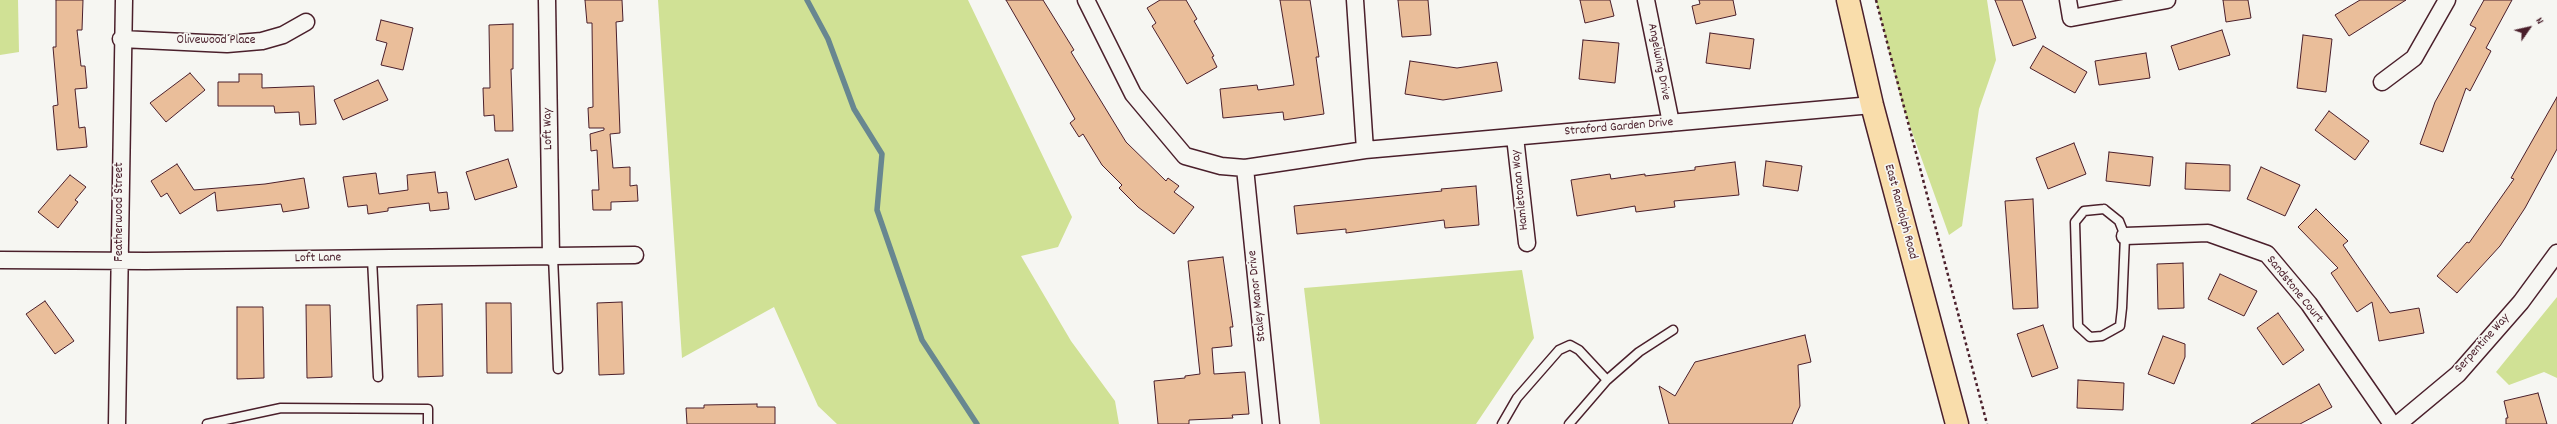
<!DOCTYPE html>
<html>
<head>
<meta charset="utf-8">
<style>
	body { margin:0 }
	#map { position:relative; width:2557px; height:424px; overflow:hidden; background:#f6f6f2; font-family:Dekko,sans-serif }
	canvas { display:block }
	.north { position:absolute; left:2509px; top:8px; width:40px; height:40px; -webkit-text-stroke:3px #f6f6f2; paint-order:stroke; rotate:56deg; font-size:11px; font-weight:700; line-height:16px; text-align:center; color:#4a1f2b }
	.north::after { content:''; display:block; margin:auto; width:14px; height:18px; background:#4a1f2b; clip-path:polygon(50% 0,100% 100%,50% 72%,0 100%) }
</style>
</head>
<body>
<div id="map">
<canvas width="2557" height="424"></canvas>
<div class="north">N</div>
</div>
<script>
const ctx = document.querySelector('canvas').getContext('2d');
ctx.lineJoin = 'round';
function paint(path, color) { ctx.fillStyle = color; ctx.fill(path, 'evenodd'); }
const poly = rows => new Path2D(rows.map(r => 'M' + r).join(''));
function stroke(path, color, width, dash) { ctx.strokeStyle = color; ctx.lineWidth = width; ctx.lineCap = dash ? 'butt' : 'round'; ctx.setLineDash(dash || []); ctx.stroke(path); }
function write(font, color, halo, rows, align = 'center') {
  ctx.font = font + ' Dekko,sans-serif'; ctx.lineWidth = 3.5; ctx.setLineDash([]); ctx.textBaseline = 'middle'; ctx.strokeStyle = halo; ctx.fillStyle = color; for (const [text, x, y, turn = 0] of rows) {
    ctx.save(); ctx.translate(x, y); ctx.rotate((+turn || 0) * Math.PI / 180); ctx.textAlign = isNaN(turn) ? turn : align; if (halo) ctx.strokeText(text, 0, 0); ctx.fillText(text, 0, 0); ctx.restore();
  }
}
paint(poly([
	[0,0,18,0,19,52,0,55],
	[658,0,968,0,1072,217,1058,247,1021,256,1071,341,1115,401,1119,424,837,424,818,406,774,307,682,358],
	[1876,0,1987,0,1996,60,1979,109,1962,226,1949,235,1903,107],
	[1522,270,1534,338,1476,424,1320,424,1304,288],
	[2557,297,2557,378,2544,372,2509,385,2496,372]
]), '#d0e195');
stroke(poly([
	[807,0,828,39,854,109,882,154,877,210,922,340,977,424]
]), '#688790', 5.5);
const building = poly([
	[56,0,83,0,82,30,77,30,81,66,85,66,87,88,75,89,79,128,85,127,87,147,57,150,53,106,58,105,53,47,56,47,56,0],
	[585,0,622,0,623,21,616,22,620,133,610,134,613,168,630,167,630,186,637,185,638,201,611,202,611,210,593,210,592,190,599,190,597,150,591,151,590,134,604,130,604,128,589,128,588,108,593,107,592,23,587,23,585,0],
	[1006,0,1043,0,1074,50,1071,52,1126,142,1166,181,1168,178,1179,186,1174,192,1194,207,1174,234,1138,207,1119,188,1122,185,1102,165,1083,134,1079,137,1070,123,1075,119,1006,0],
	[1160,0,1186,0,1197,19,1194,21,1214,56,1212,57,1217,67,1187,84,1152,26,1156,23,1147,8,1160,0],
	[1280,0,1310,0,1319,57,1316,57,1324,114,1284,120,1283,112,1223,118,1220,89,1257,85,1258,90,1294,85,1280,0],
	[1398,0,1428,0,1431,35,1402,37,1398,0],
	[1580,0,1610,0,1614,16,1585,23,1580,0],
	[1699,0,1733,0,1736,15,1696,24,1692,6,1700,4,1699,0],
	[1995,0,2022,0,2036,38,2013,46,1995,0],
	[2223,0,2248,0,2251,18,2226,22,2223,0],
	[2360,0,2406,0,2349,36,2335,15,2360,0],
	[2484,0,2512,0,2486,48,2491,51,2470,91,2466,88,2443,152,2420,144,2435,102,2476,28,2470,25,2484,0],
	[381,20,413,28,403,70,381,65,387,43,376,40,381,20],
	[513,24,513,69,511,69,513,131,495,131,494,115,484,116,483,88,490,88,489,25,513,24],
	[2222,30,2230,55,2179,70,2171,46,2222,30],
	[1710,33,1754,39,1750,69,1706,63,1710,33],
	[2303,35,2332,39,2326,92,2297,88,2303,35],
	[1583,40,1619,43,1615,83,1579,79,1583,40],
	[2043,46,2087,72,2075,93,2030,68,2043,46],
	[2146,53,2150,78,2099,85,2095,61,2146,53],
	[1410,61,1457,68,1497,62,1502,91,1443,100,1405,94,1410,61],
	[190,73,205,90,166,122,150,103,190,73],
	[239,74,262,74,262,88,314,86,316,124,300,125,299,112,275,113,274,106,218,106,218,82,239,82,239,74],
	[378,80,388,100,343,120,334,100,378,80],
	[2557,97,2557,149,2525,208,2500,246,2457,293,2437,276,2467,242,2469,243,2514,179,2511,178,2557,97],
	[2329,111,2369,141,2355,160,2315,130,2329,111],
	[2074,143,2086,174,2048,189,2036,158,2074,143],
	[2109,152,2153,157,2150,186,2106,181,2109,152],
	[508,159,517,187,475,200,466,172,508,159],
	[1766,161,1802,166,1798,191,1763,186,1766,161],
	[1735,162,1739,195,1674,201,1675,207,1636,212,1635,206,1577,216,1571,180,1610,174,1611,179,1645,174,1645,176,1695,170,1695,167,1735,162],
	[2186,163,2230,165,2230,191,2185,189,2186,163],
	[177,164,194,190,265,184,304,178,309,208,283,212,281,204,217,211,215,192,180,214,167,193,161,197,151,181,177,164],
	[2261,167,2300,185,2285,216,2247,199,2261,167],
	[435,172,438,193,447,192,449,209,430,211,429,203,388,208,388,211,368,214,367,205,348,207,343,177,376,173,379,194,408,190,407,175,435,172],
	[70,175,86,187,75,200,78,202,58,228,38,212,70,175],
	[1476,186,1479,225,1445,228,1444,220,1346,233,1346,229,1297,234,1294,206,1442,191,1441,189,1476,186],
	[2033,199,2038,308,2013,309,2005,201,2033,199],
	[2316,209,2348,241,2343,245,2390,313,2419,308,2424,333,2379,341,2372,302,2357,312,2331,273,2338,268,2298,227,2316,209],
	[1223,257,1233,327,1230,327,1232,346,1212,348,1214,374,1245,372,1249,414,1232,415,1233,418,1189,420,1189,424,1158,424,1154,381,1185,378,1185,376,1200,374,1188,261,1223,257],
	[2183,263,2184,308,2158,309,2157,264,2183,263],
	[2220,274,2257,291,2244,316,2208,299,2220,274],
	[45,301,74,341,55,354,26,314,45,301],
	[622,302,624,374,599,375,597,303,622,302],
	[486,303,511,303,512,373,487,373,486,303],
	[442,304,443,376,418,377,417,305,442,304],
	[306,305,330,305,332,377,307,378,306,305],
	[237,307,263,307,264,378,237,379,237,307],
	[2278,313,2304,350,2283,365,2257,328,2278,313],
	[2043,325,2058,368,2032,377,2017,334,2043,325],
	[1805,335,1811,362,1798,365,1800,406,1792,424,1669,424,1659,386,1675,396,1695,362,1805,335],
	[2163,336,2185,344,2185,357,2174,384,2148,374,2163,336],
	[2078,380,2124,383,2123,410,2077,408,2078,380],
	[2319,384,2332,407,2300,424,2251,424,2319,384],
	[2538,393,2547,424,2506,424,2506,418,2508,418,2504,401,2538,393],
	[757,404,757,407,775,407,775,424,687,424,686,408,704,408,704,405,757,404]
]);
paint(building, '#eabe9a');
stroke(building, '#4a1f2b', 1);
const lane = poly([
	[2104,209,2119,221,2125,236,2122,308,2120,326,2102,336,2090,337,2078,326,2075,222,2084,211,2104,209],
	[553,257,558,369],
	[372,259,378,377],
	[207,424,281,408,428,409,428,424],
	[1502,424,1517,398,1559,350,1570,345,1579,350,1607,380,1639,352,1673,330],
	[1569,424,1607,380]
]);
const street = poly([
	[547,0,551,257],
	[1086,0,1133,94,1185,156,1221,166,1245,168,1365,150,1872,105],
	[1355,0,1365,150],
	[1646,0,1671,123],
	[2068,0,2071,18,2167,0],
	[121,39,227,44,262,41,283,35,306,22],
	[2382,82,2414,58,2447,0],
	[1515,137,1527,243],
	[1245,168,1271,424],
	[2125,236,2208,233,2267,254,2309,304,2392,424],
	[0,260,146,261,635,255],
	[117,424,124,0],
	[2398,424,2458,374,2521,302,2557,253]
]);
const primary = poly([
	[1848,0,1872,105,1957,424]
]);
stroke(lane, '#4a1f2b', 11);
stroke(street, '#4a1f2b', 19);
stroke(primary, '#4a1f2b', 25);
stroke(poly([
	[1876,0,1987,424]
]), '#4a1f2b', 2.5, [3, 3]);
stroke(lane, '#f6f6f2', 8);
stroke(street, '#f6f6f2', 16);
stroke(primary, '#f9ddab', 22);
write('13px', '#4a1f2b', '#f6f6f2', [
	["Olivewood Place",216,41],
	["Angelwing Drive",1658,62,79],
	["Straford Garden Drive",1619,128,-5],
	["Loft Way",549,129,-91],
	["Hamletonan Way",1521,190,-96],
	["Featherwood Street",120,212,-90],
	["East Randolph Road",1900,212,75],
	["Loft Lane",318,259,-1],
	["Sandstone Court",2294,290,51],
	["Staley Manor Drive",1258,296,-96],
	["Serpentine Way",2483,344,-48]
]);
</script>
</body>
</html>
